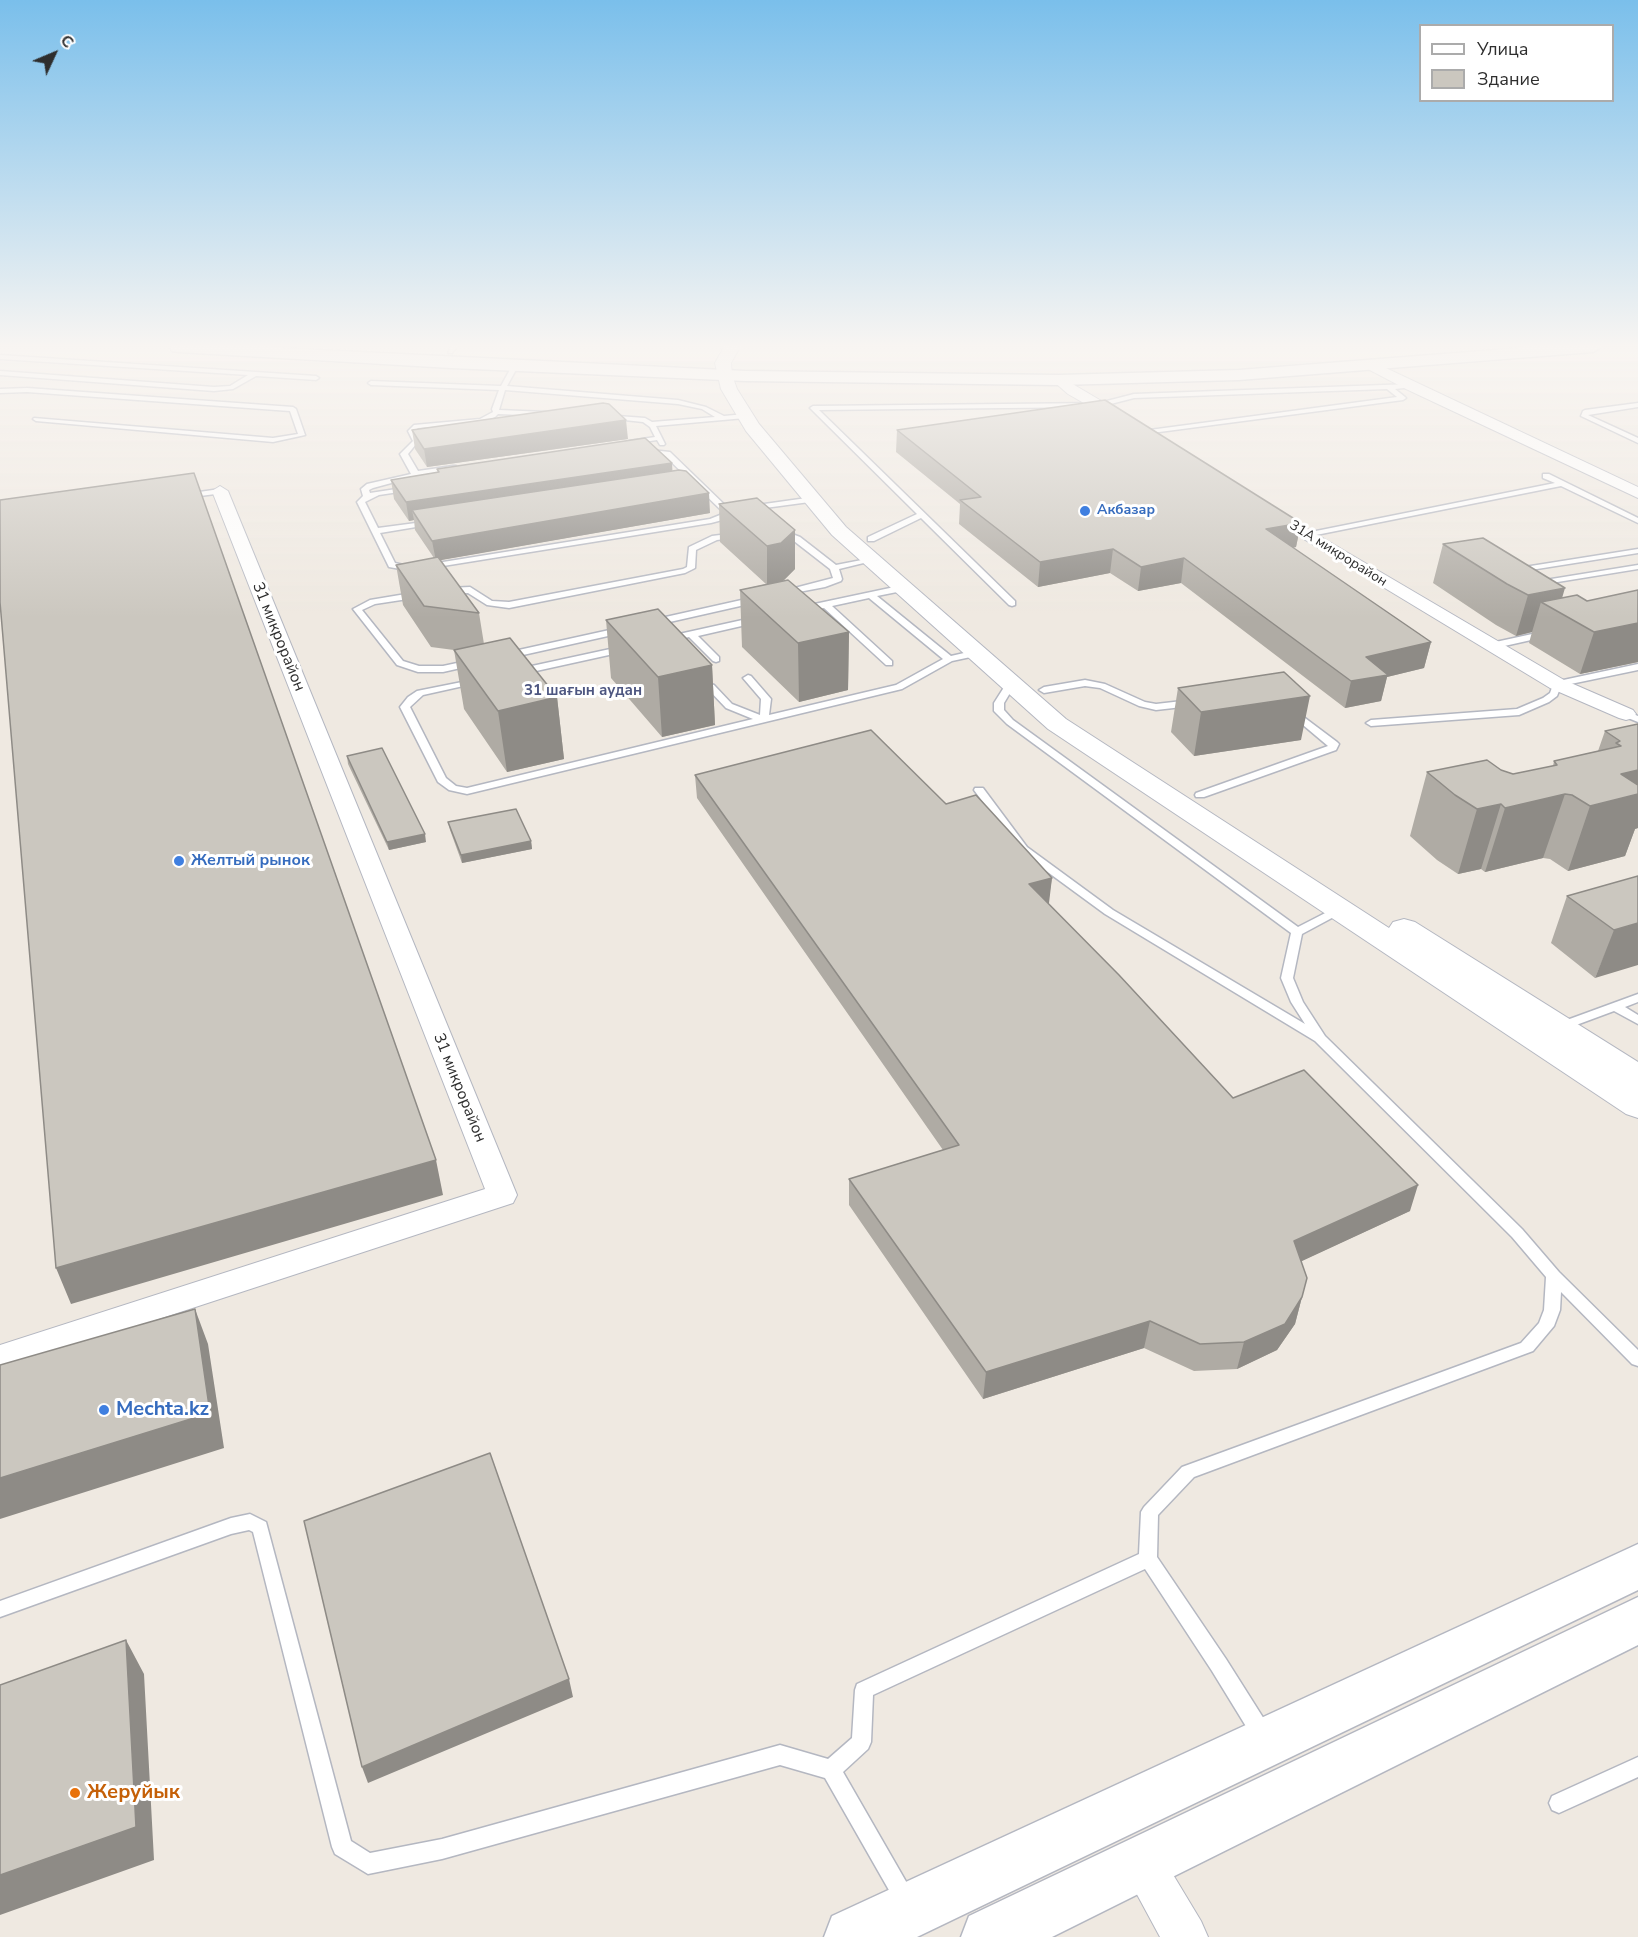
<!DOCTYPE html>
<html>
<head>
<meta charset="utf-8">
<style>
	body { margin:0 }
	#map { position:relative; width:1638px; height:1937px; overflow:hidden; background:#efe9e1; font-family:"Nunito Sans",sans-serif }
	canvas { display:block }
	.legend { position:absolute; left:1419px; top:24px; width:195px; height:78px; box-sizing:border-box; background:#fff; border:2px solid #ababab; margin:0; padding:8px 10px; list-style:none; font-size:18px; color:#2e2e2e }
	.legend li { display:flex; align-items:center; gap:12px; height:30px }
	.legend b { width:30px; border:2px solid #ababab }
	.north { position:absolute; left:24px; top:24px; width:60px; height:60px; -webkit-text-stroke:4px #fff; paint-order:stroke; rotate:46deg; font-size:16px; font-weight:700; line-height:24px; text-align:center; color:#2e2e2e }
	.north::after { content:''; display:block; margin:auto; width:21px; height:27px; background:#2e2e2e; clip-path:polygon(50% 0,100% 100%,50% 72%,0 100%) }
</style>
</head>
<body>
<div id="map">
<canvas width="1638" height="1937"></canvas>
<ul class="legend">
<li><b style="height:8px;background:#fff"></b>Улица</li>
<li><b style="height:16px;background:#cbc7bf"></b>Здание</li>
</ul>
<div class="north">С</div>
</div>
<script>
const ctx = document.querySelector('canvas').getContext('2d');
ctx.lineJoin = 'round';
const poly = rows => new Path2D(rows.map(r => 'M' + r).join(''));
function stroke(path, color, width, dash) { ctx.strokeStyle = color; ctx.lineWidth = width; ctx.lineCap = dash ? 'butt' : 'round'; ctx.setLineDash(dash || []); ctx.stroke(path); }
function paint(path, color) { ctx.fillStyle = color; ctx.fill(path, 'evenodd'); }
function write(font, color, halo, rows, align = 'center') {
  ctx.font = font + ' "Nunito Sans",sans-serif'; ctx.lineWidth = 6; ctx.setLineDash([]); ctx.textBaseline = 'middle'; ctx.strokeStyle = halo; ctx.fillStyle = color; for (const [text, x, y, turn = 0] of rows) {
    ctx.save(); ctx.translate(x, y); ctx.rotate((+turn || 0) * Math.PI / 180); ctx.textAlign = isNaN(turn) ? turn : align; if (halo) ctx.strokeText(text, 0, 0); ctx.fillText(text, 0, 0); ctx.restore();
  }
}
const service = poly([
	[451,347,457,347,452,353,448,353,451,347],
	[0,355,316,376,319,378,316,380,256,376,233,389,214,391,0,375,0,371,214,387,230,386,248,375,0,359,0,355],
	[515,364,518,366,507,386,678,400,706,407,724,416,745,414,748,416,745,418,656,426,665,444,664,445,660,445,657,440,631,444,628,442,629,441,655,437,650,427,643,422,606,418,604,417,604,415,645,418,652,422,715,417,702,409,678,404,505,390,499,410,546,412,549,414,546,416,498,414,495,417,481,423,418,428,415,431,419,439,427,436,430,438,416,444,408,454,418,471,453,466,456,466,456,470,417,476,373,488,369,490,370,493,651,450,670,452,729,509,730,511,726,519,711,523,412,571,389,567,357,502,363,496,361,489,367,484,411,474,400,454,413,441,408,431,414,425,480,419,493,412,492,409,499,390,371,385,368,383,371,381,501,386,512,366,515,364],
	[651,454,665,456,722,511,720,515,710,519,412,567,395,563,380,533,428,525,431,525,431,521,378,528,365,502,379,495,651,454],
	[1411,384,1414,386,1413,387,1395,389,1405,397,1406,398,1403,400,1144,434,1141,432,1142,431,1397,397,1387,389,1134,398,1099,407,819,410,1015,601,1015,605,1012,606,1009,605,921,518,874,541,868,541,868,537,917,514,810,408,813,406,1099,403,1134,394,1411,384],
	[27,388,293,407,296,409,305,435,273,442,36,421,33,419,34,418,273,438,298,434,290,411,27,392,0,393,0,389,27,388],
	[1638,403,1638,407,1588,415,1638,438,1638,443,1581,416,1583,411,1585,410,1638,403],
	[1543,474,1549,474,1638,518,1638,523,1561,486,1306,537,1302,535,1306,533,1555,483,1543,478,1543,474],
	[220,489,223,489,223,493,185,498,181,496,185,494,220,489],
	[814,497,818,499,817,501,750,510,746,508,750,506,814,497],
	[776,530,782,530,800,537,836,565,872,558,876,560,839,569,842,579,841,581,825,587,783,595,783,591,833,578,830,569,794,541,776,534,776,530],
	[736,533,740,535,739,537,717,540,696,550,695,568,685,573,509,608,487,605,468,593,447,594,443,591,447,588,470,587,492,601,509,602,683,569,687,567,689,547,712,536,736,533],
	[1638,549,1638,553,1518,572,1514,570,1518,568,1638,549],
	[1638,565,1638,569,1539,585,1535,583,1539,581,1638,565],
	[904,585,907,586,907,590,877,596,951,656,977,650,981,653,980,655,952,661,902,689,467,794,449,790,438,782,400,707,408,697,417,691,477,679,477,683,423,695,410,707,446,778,456,786,467,788,753,719,726,708,706,687,711,684,714,685,732,704,760,715,761,699,743,678,748,675,751,676,771,699,769,715,896,685,943,659,869,598,832,606,892,661,892,665,886,665,824,608,805,612,801,609,805,606,904,585],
	[418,592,421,593,421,597,375,604,362,610,403,661,419,666,443,666,471,660,476,663,474,665,443,672,418,672,397,665,353,609,370,600,418,592],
	[755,597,759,600,758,602,652,626,648,623,652,620,755,597],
	[756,617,759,618,759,622,698,636,719,657,719,661,716,662,713,661,689,637,670,642,666,639,670,636,756,617],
	[623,627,627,630,626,632,505,659,500,656,505,653,623,627],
	[1546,631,1550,634,1549,636,1491,649,1487,646,1491,643,1546,631],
	[624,646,628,649,627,651,518,675,513,672,518,669,624,646],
	[1638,664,1638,670,1561,686,1557,696,1549,702,1519,715,1371,726,1366,723,1371,720,1517,709,1543,698,1550,693,1554,682,1638,664],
	[1011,680,1016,683,1004,703,1004,710,1013,720,1298,927,1335,908,1343,908,1345,910,1343,912,1302,934,1293,978,1303,1002,1325,1036,1522,1229,1559,1272,1638,1350,1638,1366,1632,1364,1561,1292,1560,1310,1554,1326,1533,1351,1194,1477,1158,1515,1157,1557,1226,1659,1269,1727,1272,1734,1269,1741,1262,1744,1255,1741,1212,1671,1145,1569,873,1695,871,1742,868,1749,843,1772,912,1892,915,1899,912,1906,905,1909,898,1906,825,1778,780,1765,442,1859,368,1874,335,1854,332,1847,253,1532,249,1530,231,1534,0,1617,0,1601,231,1518,250,1514,266,1522,351,1841,370,1853,442,1839,780,1745,828,1759,852,1738,855,1690,857,1684,1139,1554,1141,1512,1144,1507,1182,1467,1521,1343,1539,1323,1544,1310,1546,1277,1512,1237,1315,1041,1105,914,1019,851,974,790,975,788,983,788,1027,847,1113,910,1305,1024,1291,1002,1281,978,1291,933,1007,724,994,711,994,703,1008,681,1011,680],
	[1085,680,1105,684,1145,702,1156,704,1191,700,1196,703,1191,706,1156,710,1139,706,1100,688,1085,686,1044,693,1039,690,1044,687,1085,680],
	[1293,709,1337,742,1339,744,1336,750,1204,797,1196,797,1195,795,1196,793,1328,746,1290,714,1288,712,1293,709],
	[1626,711,1638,716,1638,722,1623,716,1623,712,1626,711],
	[1638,994,1638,1002,1625,1007,1638,1015,1638,1024,1614,1011,1560,1031,1554,1027,1556,1024,1638,994],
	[1638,1757,1638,1777,1559,1813,1552,1810,1549,1803,1552,1796,1638,1757]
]);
const minor = poly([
	[1371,361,1638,487,1638,498,1406,389,1366,368,1364,365,1366,362,1371,361],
	[1059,376,1127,416,1129,419,1127,422,1117,422,1068,394,1052,380,1059,376],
	[220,486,228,491,517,1195,513,1203,0,1371,0,1345,485,1189,212,491,220,486],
	[1270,507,1564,680,1633,710,1636,714,1633,718,1626,720,1619,718,1550,688,1264,515,1262,512,1264,509,1270,507],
	[1142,1841,1157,1848,1201,1921,1208,1937,1160,1937,1120,1863,1127,1848,1142,1841]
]);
const tertiary = poly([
	[724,347,740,347,731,363,732,375,737,389,759,424,846,527,1066,719,1389,928,1393,922,1404,919,1415,922,1638,1062,1638,1118,1626,1114,1048,729,832,535,746,431,721,389,715,363,724,347]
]);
const secondary = poly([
	[170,347,259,347,745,371,1059,375,1239,370,1533,347,1601,347,1593,352,1239,380,1059,385,745,381,451,368,178,352,172,351,170,347],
	[1638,1544,1638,1590,917,1937,824,1937,832,1916,1638,1544],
	[1638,1597,1638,1645,1052,1937,961,1937,969,1916,1638,1597]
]);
stroke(service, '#b4b7c1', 3);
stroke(minor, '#b4b7c1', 2);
stroke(tertiary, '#b4b7c1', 2);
stroke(secondary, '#b4b7c1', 3);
paint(service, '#fff');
paint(minor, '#fff');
paint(tertiary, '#fff');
paint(secondary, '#fff');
paint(poly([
	[412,430,628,439,427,467,415,449],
	[897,430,1301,523,1296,547,1293,548,1431,642,1424,668,1387,677,1381,701,1345,708,1181,583,1138,591,1110,573,1038,587,959,524,960,504,896,452],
	[672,463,672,471,710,513,440,560,479,613,484,644,557,697,564,759,507,772,464,709,454,650,431,647,403,605,396,565,434,558,415,530,414,520,409,521,394,499,391,480,438,472,437,469],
	[719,504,795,569,783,581,849,632,848,690,799,702,742,647,740,590,766,584,720,542],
	[1443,544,1562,598,1587,601,1638,590,1638,662,1580,674,1529,643,1532,632,1516,636,1496,625,1433,583],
	[606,620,712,665,715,725,662,737,611,678],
	[1178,688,1301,740,1194,756,1171,732],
	[1638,724,1638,828,1635,829,1625,856,1568,871,1550,859,1543,858,1485,872,1481,869,1458,874,1437,860,1410,836,1427,772,1501,770,1513,774,1553,766,1554,761,1598,751,1605,731],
	[347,756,426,842,389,850,348,764],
	[695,775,946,804,1052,878,1048,903,1233,1098,1410,1211,1301,1261,1302,1297,1295,1324,1277,1350,1237,1369,1194,1371,1144,1348,983,1399,849,1205,849,1179,943,1150,697,798],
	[448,822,531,841,532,849,462,863,450,830],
	[1638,876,1595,978,1551,943,1567,896]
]), '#afaba4');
paint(poly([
	[626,420,628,439,427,467,424,449],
	[672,463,673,482,412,510,414,520,409,521,406,502],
	[709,493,710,513,436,561,432,541],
	[1301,523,1296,547,1262,553,1266,529],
	[795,530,795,569,782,582,767,585,767,546],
	[1113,549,1110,573,1038,587,1040,562],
	[1184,558,1181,583,1138,591,1141,567],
	[1565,588,1558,612,1541,602,1532,632,1516,636,1528,595],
	[1638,623,1638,662,1580,674,1594,632],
	[849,632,848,690,799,702,798,643],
	[1431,642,1424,668,1387,677,1381,701,1345,708,1351,681,1366,657],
	[712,665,715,725,662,737,658,677],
	[1310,696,1301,740,1194,756,1201,712],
	[557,697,564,759,507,772,498,711],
	[1638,770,1638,828,1635,829,1625,856,1568,871,1590,806,1621,774],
	[1565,794,1543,858,1485,872,1505,808],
	[1501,804,1481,869,1458,874,1477,809],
	[425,834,426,842,389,850,387,842],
	[531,841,532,849,462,863,461,855],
	[1052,878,1049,903,1027,908,1029,884],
	[1638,923,1638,965,1595,978,1614,930],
	[436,1160,443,1195,71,1304,56,1268],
	[1418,1185,1410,1211,1287,1268,1294,1241],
	[1302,1297,1295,1324,1277,1350,1237,1369,1244,1342],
	[195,1309,208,1344,224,1448,0,1519,0,1478],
	[1150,1321,1144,1348,983,1399,986,1372],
	[126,1640,144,1674,154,1860,0,1915,0,1875],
	[569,1679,573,1697,368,1783,362,1767]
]), '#8e8b86');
const building = poly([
	[1105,400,1301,523,1266,529,1431,642,1366,657,1388,675,1351,681,1184,558,1141,567,1113,549,1040,562,960,500,981,497,897,430,1105,400],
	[603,403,609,404,626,420,424,449,412,430,603,403],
	[645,438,672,463,406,502,391,480,439,472,437,469,645,438],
	[679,470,686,471,709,493,432,541,412,510,679,470],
	[194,473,436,1160,56,1268,0,602,0,500,194,473],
	[757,498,795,530,781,543,767,546,719,504,757,498],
	[1483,538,1565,588,1528,595,1507,584,1443,544,1483,538],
	[438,557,479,613,424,606,396,565,438,557],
	[788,580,849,632,798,643,740,590,788,580],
	[1638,590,1638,623,1594,632,1541,602,1577,595,1587,601,1638,590],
	[658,609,712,665,658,677,606,620,658,609],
	[510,638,557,697,498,711,454,650,510,638],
	[1284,672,1310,696,1201,712,1178,688,1284,672],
	[1638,724,1638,770,1621,774,1638,785,1638,794,1590,806,1572,795,1565,794,1505,808,1501,804,1477,809,1455,795,1427,772,1487,760,1501,770,1513,774,1557,765,1554,761,1621,746,1616,743,1620,741,1605,731,1638,724],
	[871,730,946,804,976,795,1052,878,1029,884,1119,975,1233,1098,1304,1070,1418,1185,1294,1241,1307,1278,1302,1297,1285,1324,1244,1342,1200,1344,1150,1321,986,1372,849,1179,959,1145,695,775,871,730],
	[382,748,425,834,387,842,347,756,382,748],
	[516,809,531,841,461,855,448,822,516,809],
	[1638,876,1638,923,1614,930,1567,896,1638,876],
	[195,1309,210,1413,0,1478,0,1365,195,1309],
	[490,1453,569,1679,362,1767,304,1521,490,1453],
	[126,1640,136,1827,0,1875,0,1685,126,1640]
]);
paint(building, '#cbc7bf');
stroke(building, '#8e8b86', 1.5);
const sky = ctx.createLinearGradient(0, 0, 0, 618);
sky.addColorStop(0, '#7abfeb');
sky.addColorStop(0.56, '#f8f5f2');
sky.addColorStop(1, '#f8f5f200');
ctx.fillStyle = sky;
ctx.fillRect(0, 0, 1638, 618);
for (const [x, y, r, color] of [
	[1085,511,6,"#3f7fe0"],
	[179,861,6,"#3f7fe0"],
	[104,1410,6,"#3f7fe0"],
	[75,1793,6,"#e8710a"]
]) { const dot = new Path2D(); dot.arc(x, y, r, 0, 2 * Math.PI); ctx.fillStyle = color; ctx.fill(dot); stroke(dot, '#fff', 2); }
write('bold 14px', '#366cbe', '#fff', [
	["Акбазар",1097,511]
], 'left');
write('14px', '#2e2e2e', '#fff', [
	["31А микрорайон",1338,554,32]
]);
write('bold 15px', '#4d5680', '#fff', [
	["31 шағын аудан",583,691]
]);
write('16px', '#2e2e2e', '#fff', [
	["31 микрорайон",278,637,68],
	["31 микрорайон",459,1088,68]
]);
write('bold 16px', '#366cbe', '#fff', [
	["Желтый рынок",191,861]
], 'left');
write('bold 20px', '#366cbe', '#fff', [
	["Mechta.kz",116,1410]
], 'left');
write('bold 20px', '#c56008', '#fff', [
	["Жеруйык",87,1793]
], 'left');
</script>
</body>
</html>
